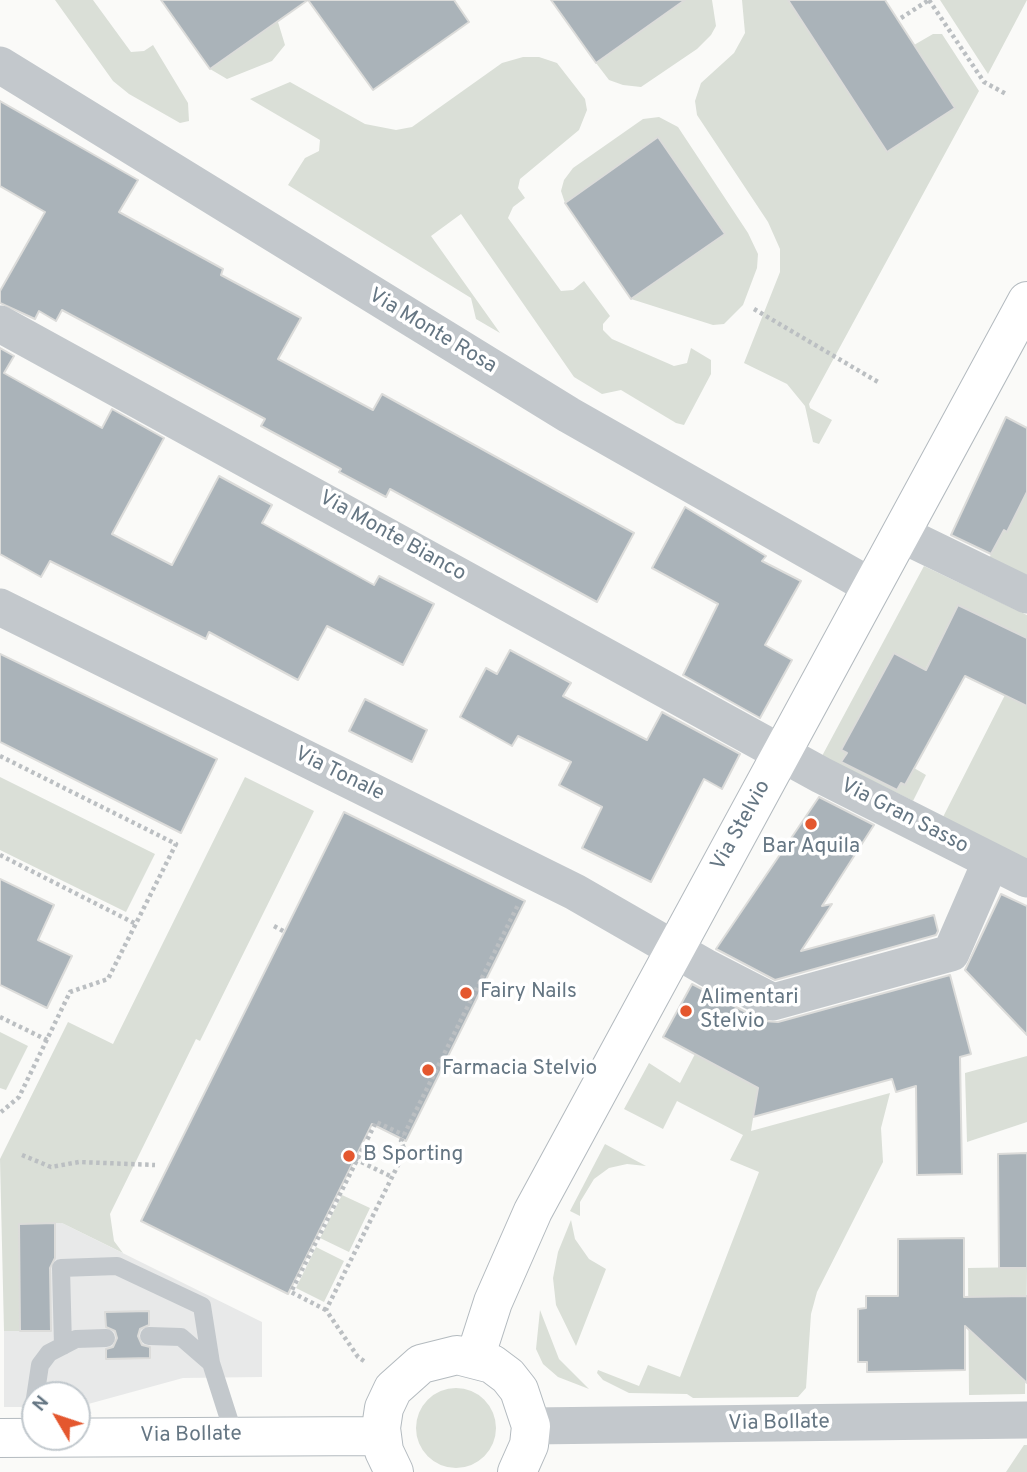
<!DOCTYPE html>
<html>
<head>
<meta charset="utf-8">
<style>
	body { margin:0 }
	#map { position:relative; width:1027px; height:1472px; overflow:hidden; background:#fafaf8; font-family:Overpass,sans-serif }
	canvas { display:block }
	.north { position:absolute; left:21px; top:1381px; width:70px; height:70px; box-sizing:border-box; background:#fff; border:2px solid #c1c8cd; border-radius:50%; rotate:309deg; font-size:19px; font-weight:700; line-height:28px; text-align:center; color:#657683 }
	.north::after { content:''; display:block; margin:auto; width:24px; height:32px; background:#e4572e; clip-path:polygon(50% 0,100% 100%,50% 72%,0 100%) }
</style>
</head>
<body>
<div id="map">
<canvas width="1027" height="1472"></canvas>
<div class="north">N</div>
</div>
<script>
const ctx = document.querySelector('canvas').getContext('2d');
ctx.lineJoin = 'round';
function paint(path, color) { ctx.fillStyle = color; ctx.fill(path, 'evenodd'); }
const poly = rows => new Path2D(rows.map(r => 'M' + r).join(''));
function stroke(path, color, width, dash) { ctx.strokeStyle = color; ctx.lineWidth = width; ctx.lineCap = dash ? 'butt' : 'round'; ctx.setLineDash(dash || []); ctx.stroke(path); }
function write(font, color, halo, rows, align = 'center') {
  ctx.font = font + ' Overpass,sans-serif'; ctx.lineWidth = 7; ctx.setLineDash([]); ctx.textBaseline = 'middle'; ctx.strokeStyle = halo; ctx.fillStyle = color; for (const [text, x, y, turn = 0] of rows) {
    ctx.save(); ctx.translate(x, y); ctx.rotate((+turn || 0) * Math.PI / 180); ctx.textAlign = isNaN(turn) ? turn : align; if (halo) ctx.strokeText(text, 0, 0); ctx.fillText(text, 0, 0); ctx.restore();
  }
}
paint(poly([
	[62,1223,262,1322,262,1377,183,1378,81,1406,77,1407,77,1395,35,1395,35,1407,4,1407,4,1331,20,1331,19,1224]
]), '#e8e9e9');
paint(poly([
	[55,0,93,0,131,52,144,51,153,45,188,103,189,121,180,123,129,94,113,81],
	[685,0,712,0,716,26,711,35,697,49,641,87,623,85,609,80,596,63],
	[742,0,788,0,887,152,955,108,914,45,933,34,942,34,979,91,809,404,810,408,832,420,819,444,813,442,805,406,787,384,744,363,780,272,780,249,768,222,697,115,695,101,701,83,734,53,745,33],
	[940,0,1027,0,988,74],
	[274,9,285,45,272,61,227,79,210,69,275,23],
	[523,57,539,57,557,63,585,99,587,110,579,130,520,179,518,188,525,198,513,207,508,218,561,291,573,290,584,281,610,316,603,324,603,330,612,339,674,366,687,363,691,348,711,360,711,374,684,425,676,423,621,390,602,394,574,377,461,214,431,236,500,333,476,319,471,298,288,185,305,158,319,151,320,140,250,99,290,82,365,124,396,130,412,127,502,63],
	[659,117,678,127,748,233,758,254,757,268,743,305,724,324,713,325,631,299,725,234,658,137,565,203,561,191,564,180,573,168,643,119],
	[1027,492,1027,576,989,558,1004,531,1007,532],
	[924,566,1027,615,1027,638,958,605,925,670,894,653,841,750,905,785,914,768,926,775,913,801,822,756],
	[1005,695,1027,706,1027,860,943,817],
	[0,777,155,854,126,912,0,850],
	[245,777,314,811,200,1041,196,1039,110,1214,114,1241,123,1253,62,1223,19,1224,20,1331,4,1331,0,1159,68,1022,113,1044],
	[760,1012,769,1017,751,1131,890,1093,881,1128,883,1162,817,1292,811,1314,806,1388,798,1397,693,1398,687,1394,629,1393,603,1380,597,1373,598,1370,639,1386,648,1365,680,1377,759,1172,730,1160,743,1135,677,1101,663,1129,624,1109,649,1063,680,1083,695,1054,727,1071],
	[0,1032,28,1046,6,1090,0,1088],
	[1027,1056,1027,1122,967,1142,965,1073],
	[605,1144,646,1166,627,1164,609,1168,594,1179,580,1202,580,1216,570,1211],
	[342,1195,370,1208,349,1252,320,1238],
	[571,1220,575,1239,589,1259,606,1269,576,1346,556,1305,553,1278,558,1252],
	[316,1247,344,1261,324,1302,296,1288],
	[1027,1267,1025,1394,969,1395,968,1268],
	[540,1310,559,1359,589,1389,558,1377,543,1364,536,1349],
	'416 1428a40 40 0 1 1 80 0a40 40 0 1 1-80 0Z',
	[1024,1445,1027,1445,1027,1472,1006,1472]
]), '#dadfd7');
const building = poly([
	[161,0,308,0,210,69,161,0],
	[308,0,454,0,469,22,373,90,308,0],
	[551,0,685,0,596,63,551,0],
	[788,0,885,0,955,108,887,152,788,0],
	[0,101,138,180,119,212,223,269,221,275,301,318,278,359,373,410,382,394,634,533,597,602,390,489,386,497,339,472,341,469,261,426,265,419,62,310,56,321,39,311,35,319,0,303,0,291,45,212,0,186,0,101],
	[658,137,725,234,631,299,565,203,658,137],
	[0,348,14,356,4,373,102,428,112,409,164,438,112,534,172,565,219,476,272,505,262,523,374,585,379,576,434,604,403,665,327,626,298,680,209,632,206,639,50,561,41,577,0,554,0,348],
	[1006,417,1027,428,1027,492,1007,532,1004,530,991,554,951,535,1006,417],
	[685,507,766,556,762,561,801,581,765,645,792,660,760,718,683,675,718,604,652,568,685,507],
	[958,605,1027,638,1027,706,965,676,905,785,901,783,897,790,841,762,847,753,841,750,894,653,926,670,958,605],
	[510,650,571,683,563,696,647,740,662,712,740,754,722,789,704,779,651,882,582,848,602,807,559,785,571,762,518,736,512,746,460,717,486,668,497,674,510,650],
	[0,654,217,759,181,833,0,742,0,654],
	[365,699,427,730,412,762,349,731,365,699],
	[819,797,874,825,822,906,832,904,801,951,934,915,938,931,936,935,775,980,716,949,819,797],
	[344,812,525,901,406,1141,372,1124,288,1294,141,1221,344,812],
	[0,879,54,905,38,940,72,956,47,1008,0,985,0,879],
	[1001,894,1027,906,1027,1035,965,970,1001,894],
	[950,975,971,1054,960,1057,962,1174,917,1175,916,1086,896,1092,892,1079,753,1117,758,1088,663,1037,692,984,763,1021,778,1022,950,975],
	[1027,1153,1027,1268,999,1268,998,1154,1027,1153],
	[55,1223,55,1258,50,1268,51,1331,20,1331,19,1224,55,1223],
	[964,1238,964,1297,1027,1296,1027,1383,965,1326,965,1370,867,1372,867,1362,858,1362,858,1309,866,1308,866,1296,898,1296,898,1239,964,1238],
	[149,1311,149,1325,140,1329,138,1336,142,1345,150,1347,150,1358,106,1359,106,1349,113,1347,117,1338,115,1331,106,1327,105,1312,149,1311]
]);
paint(building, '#aab3b9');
stroke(building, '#dcdcda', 2);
const secondary = poly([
	[475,1358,493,1302,533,1211,1027,301],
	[0,1438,382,1436],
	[394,1472,384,1451,381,1428,384,1408,393,1389,421,1364,457,1355,492,1364,508,1376,519,1390,531,1426,529,1445,517,1472]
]);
stroke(secondary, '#b3babf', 40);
stroke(poly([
	[929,0,984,82,1008,95],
	[901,18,929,0],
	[754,309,878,382],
	[0,756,176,844,108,979,70,992,19,1097,1,1112],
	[0,855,136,924],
	[274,926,285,932],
	[0,1017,47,1040],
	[22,1155,51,1167,79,1162,155,1165],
	[355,1159,392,1177],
	[326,1310,291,1292,376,1122,404,1135],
	[364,1361,358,1357,326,1310,405,1151,401,1141,518,905]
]), '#bbbfc2', 4.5, [3.5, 3.5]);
stroke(poly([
	[149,1336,181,1337,211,1363,234,1435],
	[63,1346,61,1268,117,1266,202,1306,211,1363],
	[29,1438,40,1365,49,1353,76,1339,106,1338]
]), '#c3c8cc', 18);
stroke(poly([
	[0,65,569,415,872,587],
	[0,324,821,775,1027,879],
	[901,534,1027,595],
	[0,607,575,892,707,968,773,1002,951,953,991,861],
	[531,1426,1027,1420]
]), '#c3c8cc', 37);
stroke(secondary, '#fff', 38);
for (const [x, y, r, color] of [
	[811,824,7,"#e4572e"],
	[466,993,7,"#e4572e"],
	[686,1011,7,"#e4572e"],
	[428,1070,7,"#e4572e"],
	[349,1156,7,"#e4572e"]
]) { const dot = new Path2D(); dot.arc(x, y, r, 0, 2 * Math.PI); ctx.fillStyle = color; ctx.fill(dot); stroke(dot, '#fff', 2.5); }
write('21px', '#657683', '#fff', [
	["Via Monte Rosa",432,332,31],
	["Via Monte Bianco",392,537,29],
	["Via Tonale",339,775,26],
	["Via Gran Sasso",904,817,27],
	["Via Stelvio",742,826,-61],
	["Via Bollate",779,1424,-1],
	["Via Bollate",191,1436,-1]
]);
write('21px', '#657683', '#fff', [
	["Bar Aquila",811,848,"center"],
	["Fairy Nails",480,993],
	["Alimentari",700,999],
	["Stelvio",700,1023],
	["Farmacia Stelvio",442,1070],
	["B Sporting",363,1156]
], 'left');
</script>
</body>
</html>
